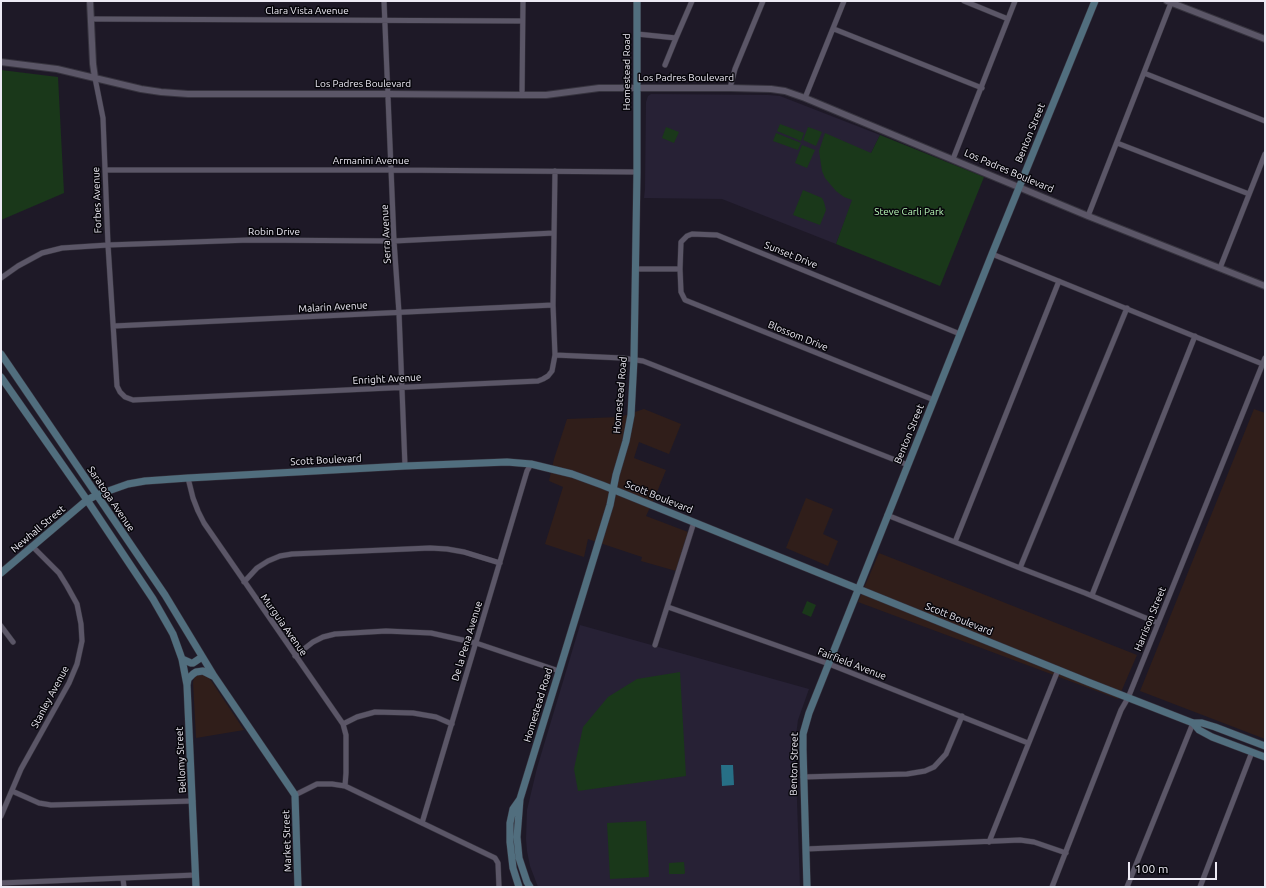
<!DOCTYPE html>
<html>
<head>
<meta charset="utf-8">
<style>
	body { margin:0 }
	#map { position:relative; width:1266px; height:888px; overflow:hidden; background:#1e1927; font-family:Ubuntu,sans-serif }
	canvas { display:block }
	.frame { position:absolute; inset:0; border:2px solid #edeaf4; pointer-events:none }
	.scale { position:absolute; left:1128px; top:862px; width:89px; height:18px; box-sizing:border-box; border:2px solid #edeaf4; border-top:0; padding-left:5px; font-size:12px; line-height:14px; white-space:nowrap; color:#edeaf4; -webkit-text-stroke:3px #07060b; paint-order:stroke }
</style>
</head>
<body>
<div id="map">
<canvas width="1266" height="888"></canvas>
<div class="frame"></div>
<div class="scale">100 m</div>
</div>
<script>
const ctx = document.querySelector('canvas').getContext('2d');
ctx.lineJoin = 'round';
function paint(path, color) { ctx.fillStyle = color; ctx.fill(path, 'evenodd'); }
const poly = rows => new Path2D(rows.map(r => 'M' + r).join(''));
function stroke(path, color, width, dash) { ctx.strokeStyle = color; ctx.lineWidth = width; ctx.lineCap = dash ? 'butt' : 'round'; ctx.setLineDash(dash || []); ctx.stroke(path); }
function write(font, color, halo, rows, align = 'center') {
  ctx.font = font + ' Ubuntu,sans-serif'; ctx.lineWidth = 3; ctx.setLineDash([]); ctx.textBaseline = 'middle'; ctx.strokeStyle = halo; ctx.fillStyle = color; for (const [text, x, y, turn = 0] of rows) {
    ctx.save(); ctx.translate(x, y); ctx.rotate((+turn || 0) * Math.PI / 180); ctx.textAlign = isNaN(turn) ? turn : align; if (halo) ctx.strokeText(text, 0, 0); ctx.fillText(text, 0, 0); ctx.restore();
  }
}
paint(poly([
	[644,409,681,424,669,454,639,442,634,458,666,470,655,497,646,516,688,532,676,571,641,561,642,557,588,539,584,557,545,544,563,487,549,481,554,459,567,419,620,417],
	[1254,409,1265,413,1265,739,1140,691],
	[806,498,833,509,823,534,838,541,828,566,786,548],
	[879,553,1137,655,1118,699,858,602],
	[201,673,208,676,244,730,196,738,193,682,195,676]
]), '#301e1a');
paint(poly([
	[651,94,768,95,780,96,880,135,871,153,836,244,722,199,644,198,645,189,646,102,648,96],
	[580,625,809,689,798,720,795,743,800,887,538,887,530,866,527,851,526,839,527,810,537,768]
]), '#272135');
paint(poly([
	[1,70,58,77,64,193,1,220],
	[780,124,804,133,801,141,777,131],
	[666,127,679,132,674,143,662,138],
	[808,127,822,132,816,146,803,140],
	[776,133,801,143,798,150,773,141],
	[825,133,871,153,880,135,984,177,940,286,836,244,852,200,844,197,836,191,825,178,822,171,819,151],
	[802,145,815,150,807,168,795,163],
	[803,190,822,198,824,202,826,210,820,225,793,215],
	[807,601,816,605,811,617,802,613],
	[680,672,686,776,578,791,574,769,583,727,608,697,637,679],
	[646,821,649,877,610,879,607,823],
	[684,862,685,873,684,874,669,874,669,863]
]), '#1a381a');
paint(poly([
	[721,765,733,765,734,785,722,786]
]), '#276f86');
const minor = poly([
	[384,1,394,241,399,313,405,466],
	[964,1,1008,19],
	[91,19,522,21],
	[834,29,982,88],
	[637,34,676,38],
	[665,65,676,38,692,1],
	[1144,73,1265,121],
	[95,78,103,118,108,245,117,386,120,392,125,397,133,400,538,381,543,379,548,376,552,371,555,355,553,305,555,171],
	[730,88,735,69,763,1],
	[522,95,523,1],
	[805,98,844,1],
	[1117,143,1249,194],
	[953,159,1015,1],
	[106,170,392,170,637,172],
	[1088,216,1171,3],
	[992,254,1265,365],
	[1220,268,1265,154],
	[635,269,680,269],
	[1,278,18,266,42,253,62,248,108,245,249,240,394,241,554,233],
	[114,326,553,305],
	[555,355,622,358,643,361,908,465],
	[934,400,685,300,681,292,680,269,681,242,687,236,692,234,717,235,960,334],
	[188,478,193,498,198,511,204,523,343,724,346,735,346,773,345,786],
	[887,515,1020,568,1085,593,1158,623],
	[955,542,1059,281],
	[1020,568,1127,308],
	[244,582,257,568,268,561,280,556,292,554,430,548,447,549,464,552,500,563],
	[1092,595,1195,336],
	[668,607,829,664,1028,743],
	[1,626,13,642],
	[655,645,694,522],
	[295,656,313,642,323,637,335,634,386,631,431,633,476,643,559,671],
	[343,724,357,717,375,712,413,713,436,717,452,724],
	[803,777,907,774,925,771,934,767,946,754,962,716],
	[12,791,39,803,51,805,193,801],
	[295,795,317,784,332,784,345,786,495,858,498,863,499,887],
	[1,816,21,769,69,683,77,664,82,641,81,624,77,604,67,586,59,573,32,546],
	[422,823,527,471,531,464],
	[989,842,1058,670],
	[806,849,1020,840,1034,842,1066,853],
	[123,879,124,887],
	[1,883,196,875],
	[1052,887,1121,710,1128,698,1265,358],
	[1127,887,1193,723],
	[1200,887,1252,752]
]);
const tertiary = poly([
	[90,1,93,64,95,78],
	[1167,1,1265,39],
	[1,62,57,69,141,89,161,92,188,94,388,94,522,95,546,95,599,88,730,88,771,89,785,91,805,98,1088,216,1265,286]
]);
const secondary = poly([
	[1,354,165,595,214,676,295,795,298,887],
	[1,377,87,500,153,599,173,634,182,659,187,685,196,887],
	[1,573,87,500,97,495,128,484,145,481,188,478,405,466,507,462,531,464,572,474,602,485,1088,682,1193,723,1202,723,1215,727,1265,746],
	[182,659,191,663,193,663,202,657],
	[187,685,188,679,193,674,196,672,203,671,213,676],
	[1193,723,1199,730,1212,737,1265,757],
	[519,887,513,868,510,842,510,823,513,809,520,799],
	[530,887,527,882,519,858,517,837,520,799,610,505,616,475,626,441,631,415,634,359,637,172,637,1],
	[807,887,803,749,803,734,809,713,992,254,1095,1]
]);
stroke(minor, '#36333e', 6);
stroke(tertiary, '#36333e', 8);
stroke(secondary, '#36333e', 8);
stroke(minor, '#5b5667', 5);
stroke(tertiary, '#5b5667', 6);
stroke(secondary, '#516e7e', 7);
write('10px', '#edeaf4', '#07060b', [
	["Clara Vista Avenue",307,11],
	["Homestead Road",627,72,-90],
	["Los Padres Boulevard",686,78],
	["Los Padres Boulevard",363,84],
	["Benton Street",1030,133,-68],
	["Armanini Avenue",371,161],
	["Los Padres Boulevard",1009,171,23],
	["Forbes Avenue",97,200,-92],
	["Robin Drive",274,232],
	["Serra Avenue",386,234,-93],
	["Sunset Drive",791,255,22],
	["Malarin Avenue",333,307,-3],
	["Blossom Drive",798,336,22],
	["Enright Avenue",387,379,-3],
	["Homestead Road",620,395,-85],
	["Benton Street",909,434,-68],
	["Scott Boulevard",326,460,-3],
	["Scott Boulevard",659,497,22],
	["Saratoga Avenue",111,499,56],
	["Newhall Street",38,529,-40],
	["Scott Boulevard",959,619,22],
	["Harrison Street",1150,619,-68],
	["Murguia Avenue",284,625,55],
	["De la Pena Avenue",467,641,-73],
	["Fairfield Avenue",852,664,21],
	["Stanley Avenue",50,697,-62],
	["Homestead Road",538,705,-73],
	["Bellomy Street",181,760,-93],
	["Benton Street",794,764,-89],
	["Market Street",287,841,-92]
]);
write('10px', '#b7f7b6', '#07060b', [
	["Steve Carli Park",909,212]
]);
</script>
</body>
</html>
